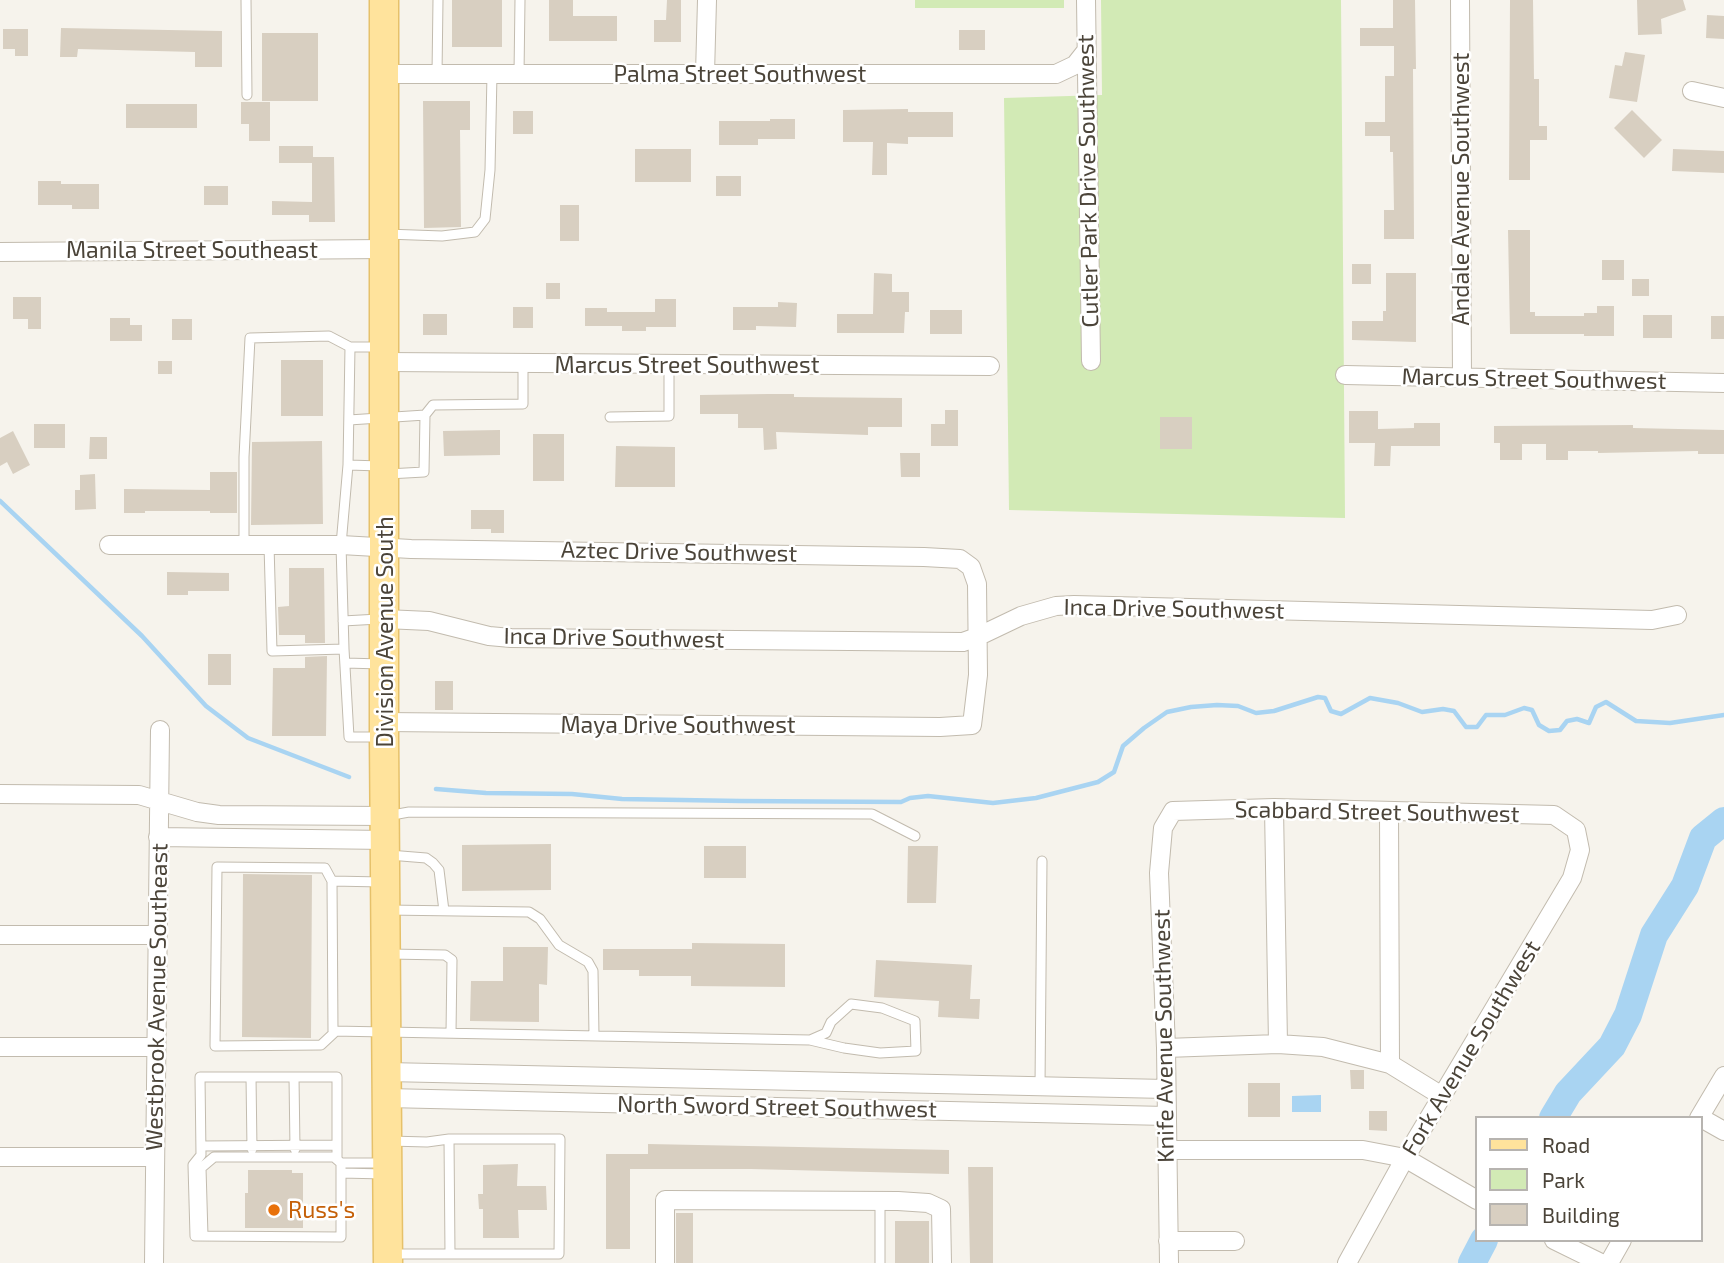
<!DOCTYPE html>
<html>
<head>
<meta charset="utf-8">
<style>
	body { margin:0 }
	#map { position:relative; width:1724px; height:1263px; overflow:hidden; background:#f6f3ec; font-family:"Exo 2",sans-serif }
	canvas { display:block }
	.legend { position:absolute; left:1475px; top:1116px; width:228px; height:126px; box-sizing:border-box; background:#fff; border:2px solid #b7b4b0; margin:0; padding:9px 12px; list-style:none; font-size:21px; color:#4b4439 }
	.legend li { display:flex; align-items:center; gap:14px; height:35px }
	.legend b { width:35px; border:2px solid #b7b4b0 }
</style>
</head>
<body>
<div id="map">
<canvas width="1724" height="1263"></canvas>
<ul class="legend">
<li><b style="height:9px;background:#ffe39c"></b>Road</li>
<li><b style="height:19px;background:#d2eab5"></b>Park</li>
<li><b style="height:19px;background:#d8cfc1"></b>Building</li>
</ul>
</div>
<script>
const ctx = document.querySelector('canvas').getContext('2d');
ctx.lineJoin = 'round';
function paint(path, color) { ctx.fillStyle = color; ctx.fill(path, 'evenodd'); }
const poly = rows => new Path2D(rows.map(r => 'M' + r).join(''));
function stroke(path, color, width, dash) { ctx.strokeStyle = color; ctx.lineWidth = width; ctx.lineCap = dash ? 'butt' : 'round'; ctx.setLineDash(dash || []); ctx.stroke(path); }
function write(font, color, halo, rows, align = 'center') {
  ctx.font = font + ' "Exo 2",sans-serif'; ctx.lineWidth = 5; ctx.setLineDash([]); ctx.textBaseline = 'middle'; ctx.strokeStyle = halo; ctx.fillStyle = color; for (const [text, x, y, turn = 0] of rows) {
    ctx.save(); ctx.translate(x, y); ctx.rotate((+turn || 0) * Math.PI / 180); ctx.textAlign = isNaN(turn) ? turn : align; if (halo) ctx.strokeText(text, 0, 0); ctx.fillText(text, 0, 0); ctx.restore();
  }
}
paint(poly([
	[915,0,1064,0,1064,8,915,8],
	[1101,0,1341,0,1345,518,1009,510,1004,98,1102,95]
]), '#d2eab5');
paint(poly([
	[1321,1095,1321,1112,1292,1112,1292,1096]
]), '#a9d4f2');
stroke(poly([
	[0,501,142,636,206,706,248,738,349,777],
	[436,789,486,793,572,794,622,799,740,801,901,802,910,798,928,796,993,803,1036,798,1098,782,1114,772,1123,746,1144,728,1167,712,1191,707,1217,705,1238,706,1256,713,1274,711,1318,697,1325,698,1331,711,1341,714,1370,698,1398,703,1422,712,1443,709,1454,711,1466,727,1477,727,1486,715,1505,715,1524,708,1532,710,1539,725,1549,731,1560,730,1567,721,1577,719,1589,723,1596,707,1606,702,1636,721,1670,723,1724,715]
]), '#a9d4f2', 4.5);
stroke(poly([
	[1553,1118,1568,1093,1612,1046,1628,1015,1654,935,1685,886,1703,838,1724,821],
	[1472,1263,1484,1240]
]), '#a9d4f2', 28);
paint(poly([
	[452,0,502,0,502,47,452,47],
	[549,0,573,0,573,16,617,16,617,41,549,41],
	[667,0,681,0,681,42,654,42,654,20,666,20],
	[1393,0,1415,0,1416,69,1413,69,1414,239,1384,239,1384,210,1394,210,1393,152,1390,152,1390,136,1365,136,1365,122,1385,122,1385,76,1394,76,1394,46,1360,46,1360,28,1393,28],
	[1510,0,1533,0,1534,79,1539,79,1539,126,1547,126,1547,140,1530,140,1530,180,1509,180],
	[1637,0,1683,0,1686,10,1661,19,1662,34,1638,35],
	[1707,15,1724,16,1724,39,1706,38],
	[61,28,222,31,222,67,195,67,195,52,78,49,77,57,60,57],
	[3,29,28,29,28,56,15,56,15,49,3,49],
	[959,30,985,30,985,50,959,50],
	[262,33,318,33,318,101,262,101],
	[1625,52,1645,55,1637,102,1609,98,1615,65,1622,66],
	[423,101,470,101,470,130,460,130,461,227,424,228],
	[241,102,270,102,270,141,249,141,249,124,241,124],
	[126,104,197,104,197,128,126,128],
	[908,109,908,112,953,112,953,137,908,137,908,144,887,143,887,175,872,175,873,142,843,142,843,110],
	[1632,110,1662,140,1644,158,1614,128],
	[513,111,533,111,533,134,513,134],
	[770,119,795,119,795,139,758,139,758,145,719,145,719,121,770,121],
	[279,146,313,146,313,157,334,157,335,222,309,222,309,215,272,215,272,201,312,202,312,163,279,163],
	[635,149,691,149,691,182,635,182],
	[1673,149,1724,151,1724,173,1672,171],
	[716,176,741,176,741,196,716,196],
	[38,181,61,181,61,184,99,184,99,209,72,209,72,205,38,205],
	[204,186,228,186,228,205,204,205],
	[560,205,579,205,579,241,560,241],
	[1508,230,1530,230,1530,312,1535,312,1535,316,1584,316,1584,313,1597,313,1597,306,1614,306,1614,336,1584,336,1584,334,1510,334],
	[1602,260,1624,260,1624,280,1602,280],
	[1352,264,1371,264,1371,284,1352,284],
	[874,273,892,274,892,292,909,292,909,312,905,312,904,333,837,333,837,314,873,314],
	[1386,273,1416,273,1416,342,1352,340,1352,321,1383,321,1383,311,1386,311],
	[1632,279,1649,279,1649,296,1632,296],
	[546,283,560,283,560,299,546,299],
	[13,297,41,297,41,329,28,329,28,319,13,319],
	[655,299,676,299,676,327,646,327,646,331,622,331,622,326,585,326,585,308,607,308,607,312,655,312],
	[778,302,797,303,796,327,756,326,756,330,733,330,733,307,778,307],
	[513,307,533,307,533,328,513,328],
	[930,310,962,310,962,334,930,334],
	[423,314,447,314,447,335,423,335],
	[1643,315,1672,315,1672,338,1643,338],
	[1711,316,1724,316,1724,339,1711,339],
	[110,318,130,318,130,325,142,325,142,341,110,341],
	[172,319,192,319,192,340,172,340],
	[281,360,323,360,323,416,281,416],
	[158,361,172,361,172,374,158,374],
	[768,394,794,394,794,397,902,398,902,427,868,427,868,435,776,432,777,449,764,450,763,428,738,428,738,414,700,414,700,395],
	[945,410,958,410,958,446,931,446,931,424,945,424],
	[1349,411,1378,411,1378,429,1414,428,1414,423,1440,423,1440,446,1391,446,1390,466,1374,466,1375,443,1349,443],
	[1160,417,1192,417,1192,449,1160,449],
	[34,424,65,424,65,448,34,448],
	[1633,425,1633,428,1724,430,1724,454,1698,454,1698,451,1598,453,1598,451,1568,451,1568,460,1546,460,1546,444,1522,444,1522,460,1500,460,1500,443,1494,443,1494,426],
	[500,430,500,455,444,456,443,431],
	[13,431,30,465,13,474,7,462,0,466,0,438],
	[533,434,564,434,564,481,533,481],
	[90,437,107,437,107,459,89,459],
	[322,441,323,524,251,525,252,442],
	[616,446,675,447,675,487,615,487],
	[900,453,920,453,920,477,901,477],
	[210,472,237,472,237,513,210,513,210,511,145,511,145,513,124,513,124,489,210,490],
	[95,474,96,509,75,510,75,490,80,490,80,475],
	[471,510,504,510,504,533,491,533,491,529,471,529],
	[289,568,324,568,325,643,305,643,305,635,279,635,278,607,289,606],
	[167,572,229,573,229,591,188,591,188,595,167,595],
	[208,654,231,654,231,685,208,685],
	[327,656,326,736,272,736,273,668,305,668,305,657],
	[435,681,453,681,453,710,435,710],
	[551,844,551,890,462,891,462,845],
	[704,846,746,846,746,878,704,878],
	[908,846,938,846,936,903,907,903],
	[243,874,312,875,311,1038,242,1037],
	[692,943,785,944,785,987,691,986,691,976,639,976,639,970,603,970,603,949,692,949],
	[503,947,548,947,547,985,539,984,539,1022,470,1021,471,981,503,981],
	[876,960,972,965,970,999,980,999,979,1019,938,1017,939,1001,874,997],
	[1350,1070,1364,1070,1364,1089,1351,1089],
	[1248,1083,1280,1083,1280,1117,1248,1117],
	[1369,1111,1387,1111,1387,1131,1369,1130],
	[648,1144,949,1150,949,1174,751,1169,630,1169,630,1249,606,1249,606,1154,648,1154],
	[518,1164,517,1186,546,1186,547,1210,518,1210,519,1238,483,1238,483,1209,479,1209,478,1194,483,1194,483,1165],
	[968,1167,993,1167,993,1263,970,1263],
	[248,1170,292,1170,292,1173,303,1173,303,1228,245,1228,245,1193,248,1193],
	[676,1213,693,1213,693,1263,676,1263],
	[895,1221,929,1221,929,1263,895,1263]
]), '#d8cfc1');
const service = poly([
	[246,0,247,95],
	[437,74,438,0],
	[519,74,520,0],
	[386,234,442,236,475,232,485,219,490,170,492,74],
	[610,417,669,416,669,366],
	[349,420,425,415,433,405,523,404,523,364],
	[348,465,381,466],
	[388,474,424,472,425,415],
	[244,545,244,457,250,338,329,336,350,347],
	[269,545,272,651,344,649,341,545,348,465,350,347,379,347],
	[343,621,379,619],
	[344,649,349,737,381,737],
	[345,663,382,664],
	[387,816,409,812,872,814,915,836],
	[389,855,426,858,433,863,439,870,444,911],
	[332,881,325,868,217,867,215,1046,321,1045,336,1031],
	[382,882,332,881,333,1031,810,1040,844,1048,880,1053,916,1051,915,1021,882,1008,851,1004,831,1022,826,1033,810,1040],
	[387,910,529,912,540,919,559,945,588,962,593,971,594,1036],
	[389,954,445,955,452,960,451,1033],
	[251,1077,252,1149],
	[294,1077,295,1149],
	[1040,1086,1042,861],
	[449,1139,450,1254],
	[389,1141,427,1142,449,1139,560,1139,559,1254,390,1254],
	[201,1146,337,1145],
	[337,1159,337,1077,200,1077,201,1155,193,1165,195,1236,341,1237,341,1163],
	[341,1173,385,1174],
	[880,1201,880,1263],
	[203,1236,201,1168,214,1157,334,1157,341,1163,385,1163]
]);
const minor = poly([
	[1086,0,1091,361],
	[1460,0,1462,377],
	[384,74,1056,74,1075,65,1086,51],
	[705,74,707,0],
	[1692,91,1724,98],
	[0,252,385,249],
	[385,362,990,366],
	[1345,375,1724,383],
	[109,545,341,545,411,549,924,557,960,559,971,567,977,584,978,675,972,725,940,727,384,722],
	[385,619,429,621,489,636,511,638,963,642,977,637,1021,616,1056,606,1074,605,1652,620,1677,615],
	[0,794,139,795,197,812,219,815,385,816],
	[1274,808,1278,1044],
	[1389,812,1390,1064],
	[158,837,386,840],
	[0,935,156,935],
	[0,1047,156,1047],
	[1166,1048,1278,1044,1323,1047,1390,1064,1442,1096],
	[387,1072,1166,1089],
	[387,1098,1166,1116],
	[1699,1118,1724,1076],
	[1701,1118,1724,1131],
	[1167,1150,1363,1150,1405,1158,1477,1200],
	[0,1157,154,1157],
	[1554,1240,1601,1263],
	[1168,1241,1235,1241],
	[154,1263,160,730],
	[665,1263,665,1200,898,1201,928,1203,941,1209,942,1263],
	[1169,1263,1166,1048,1159,873,1163,828,1173,811,1274,808,1554,815,1576,830,1580,850,1572,878,1405,1158,1347,1263],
	[1609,1263,1622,1240]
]);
const primary = poly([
	[384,0,384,737,388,1263]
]);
stroke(service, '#c2bbae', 11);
stroke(minor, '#c2bbae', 20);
stroke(primary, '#e6c16a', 31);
stroke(service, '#fff', 9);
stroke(minor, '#fff', 18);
stroke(primary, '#ffe39c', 28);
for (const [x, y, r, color] of [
	[274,1210,7,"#e8710a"]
]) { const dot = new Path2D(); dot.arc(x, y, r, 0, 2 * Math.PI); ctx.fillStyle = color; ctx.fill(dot); stroke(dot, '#fff', 2.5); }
write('23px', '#4b4439', '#fff', [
	["Palma Street Southwest",740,74],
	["Cutler Park Drive Southwest",1088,181,-91],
	["Andale Avenue Southwest",1461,189,-90],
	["Manila Street Southeast",192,250],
	["Marcus Street Southwest",687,365],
	["Marcus Street Southwest",1534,379,1],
	["Aztec Drive Southwest",679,552,1],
	["Inca Drive Southwest",1174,609,1],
	["Division Avenue South",385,632,-90],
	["Inca Drive Southwest",614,638,1],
	["Maya Drive Southwest",678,725],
	["Scabbard Street Southwest",1377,812,1],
	["Westbrook Avenue Southeast",157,997,-89],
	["Knife Avenue Southwest",1164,1036,-91],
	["Fork Avenue Southwest",1471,1048,-59],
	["North Sword Street Southwest",777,1107,1]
]);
write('23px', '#c56008', '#fff', [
	["Russ's",288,1210]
], 'left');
</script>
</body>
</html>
